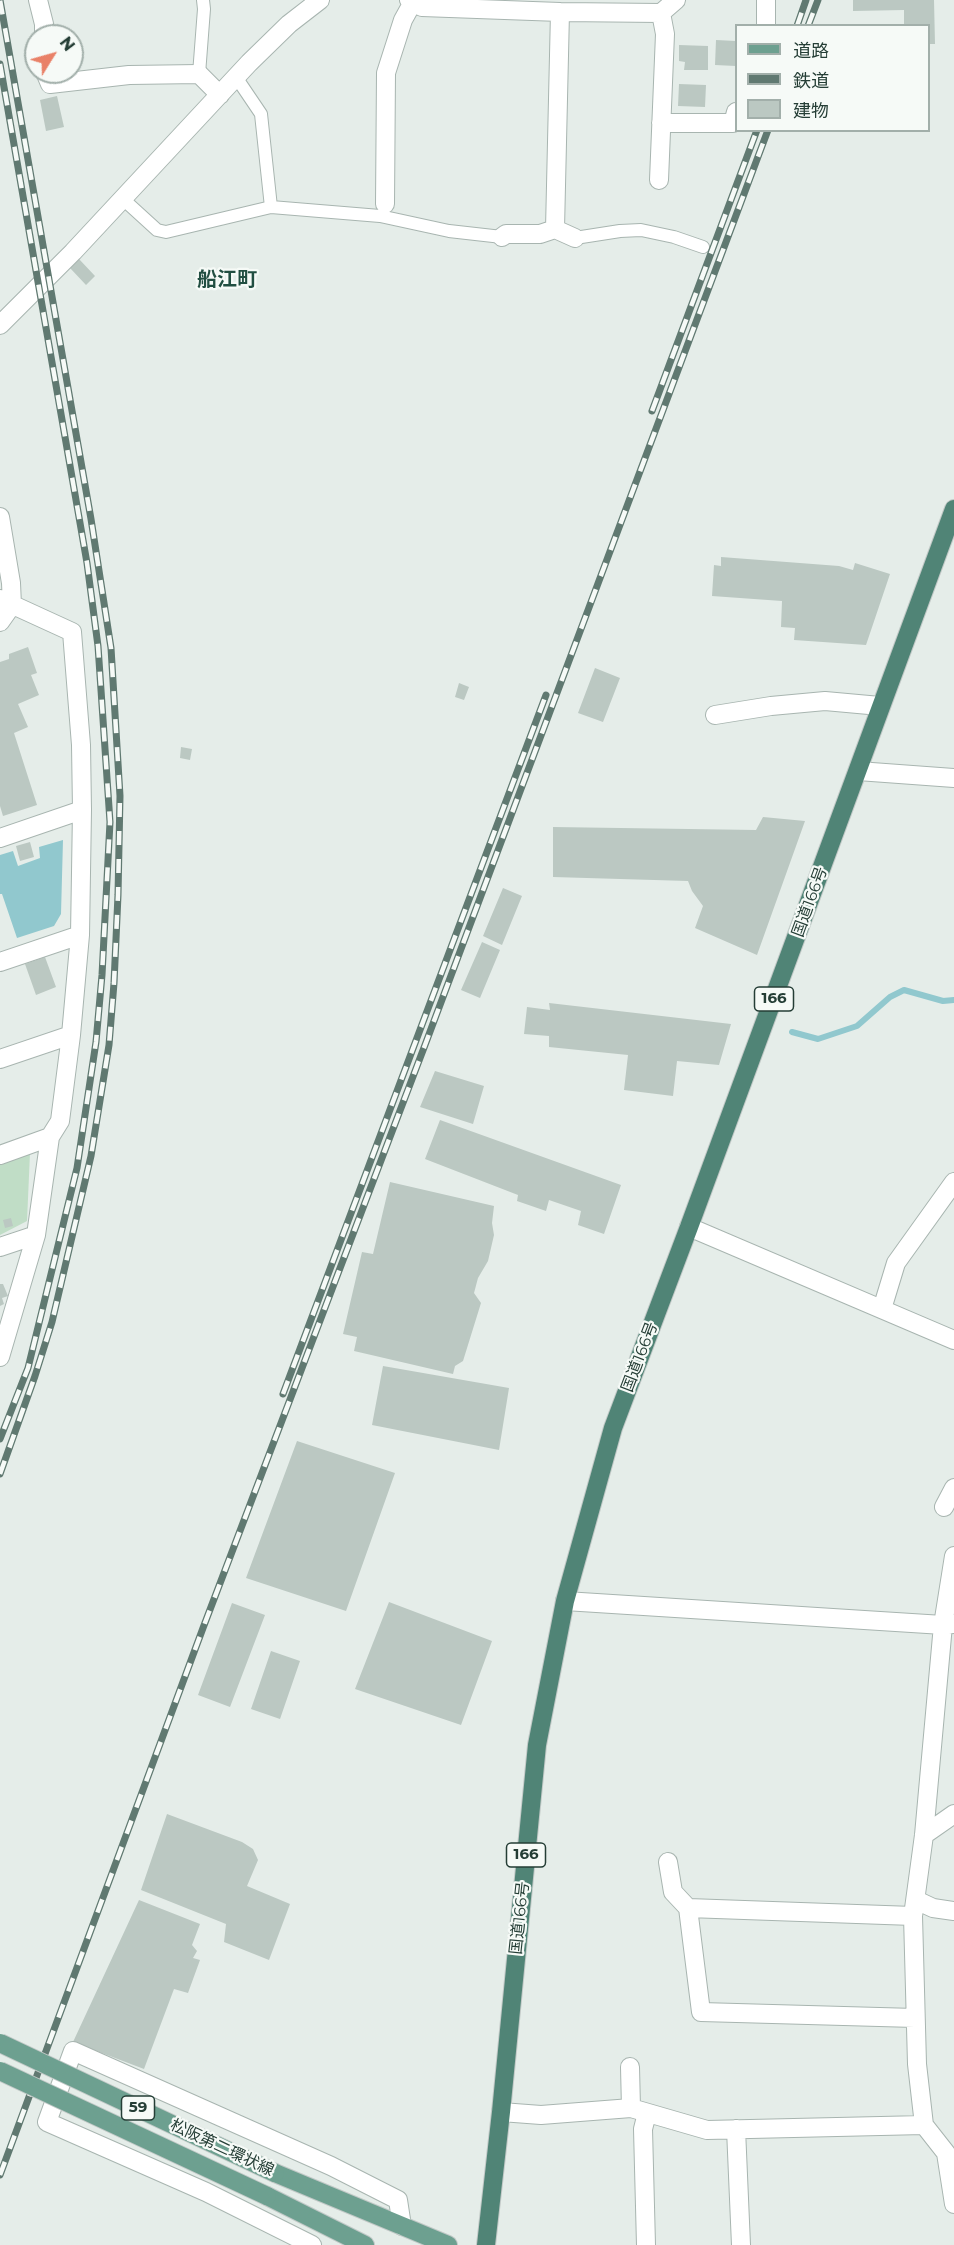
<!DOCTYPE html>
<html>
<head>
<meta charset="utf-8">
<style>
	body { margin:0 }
	#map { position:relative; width:954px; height:2245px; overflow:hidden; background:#e5ede9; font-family:Montserrat,"Noto Sans JP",sans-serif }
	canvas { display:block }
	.legend { position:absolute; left:735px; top:24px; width:195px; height:108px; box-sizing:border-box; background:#f6faf7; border:2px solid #a2afaa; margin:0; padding:8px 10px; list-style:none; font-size:18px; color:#253e36 }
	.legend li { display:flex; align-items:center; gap:12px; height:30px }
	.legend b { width:30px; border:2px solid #a2afaa }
	.north { position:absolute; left:24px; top:24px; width:60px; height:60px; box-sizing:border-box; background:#f6faf7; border:2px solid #a2afaa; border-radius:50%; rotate:53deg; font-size:16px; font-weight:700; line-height:24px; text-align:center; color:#253e36 }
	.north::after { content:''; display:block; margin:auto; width:21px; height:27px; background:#e98168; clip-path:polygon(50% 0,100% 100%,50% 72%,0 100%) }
</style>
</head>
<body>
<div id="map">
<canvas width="954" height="2245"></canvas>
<ul class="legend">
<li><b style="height:8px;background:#6da090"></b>道路</li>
<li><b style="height:8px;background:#607971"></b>鉄道</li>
<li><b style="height:16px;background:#bbc8c2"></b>建物</li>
</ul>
<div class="north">N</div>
</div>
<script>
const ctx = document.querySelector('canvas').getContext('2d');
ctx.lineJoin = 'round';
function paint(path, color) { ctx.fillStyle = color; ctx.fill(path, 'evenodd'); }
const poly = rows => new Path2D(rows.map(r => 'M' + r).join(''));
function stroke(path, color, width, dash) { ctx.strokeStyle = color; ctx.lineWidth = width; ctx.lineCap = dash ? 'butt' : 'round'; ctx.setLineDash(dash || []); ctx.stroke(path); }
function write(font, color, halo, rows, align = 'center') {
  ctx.font = font + ' Montserrat,"Noto Sans JP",sans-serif'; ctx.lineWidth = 4.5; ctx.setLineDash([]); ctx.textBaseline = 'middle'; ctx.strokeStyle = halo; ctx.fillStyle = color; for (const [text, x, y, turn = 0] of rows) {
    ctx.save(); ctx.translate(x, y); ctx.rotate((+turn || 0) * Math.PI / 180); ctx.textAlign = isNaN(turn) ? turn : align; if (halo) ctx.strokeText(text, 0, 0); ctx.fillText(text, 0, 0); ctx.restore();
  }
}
paint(poly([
	[30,1153,27,1221,0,1235,0,1163]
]), '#c0ddc6');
paint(poly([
	[63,840,61,914,54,926,17,938,2,894,0,894,0,855,13,851,18,866,40,858,39,847]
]), '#91c8ce');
stroke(poly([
	[792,1032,818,1039,857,1026,890,997,904,990,943,1001,954,1000]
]), '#91c8ce', 6);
paint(poly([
	[853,0,934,0,935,44,928,44,928,26,904,26,904,10,853,11],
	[716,40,736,41,736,66,715,65],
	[679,45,708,46,708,70,684,70,685,62,679,61],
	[679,84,706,85,705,107,678,106],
	[57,96,64,127,46,131,40,100],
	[79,259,95,276,86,285,70,268],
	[721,557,839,566,853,570,855,563,890,574,866,645,794,640,795,628,781,627,782,601,712,596,714,565,721,566],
	[28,647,37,673,31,675,39,695,18,704,28,727,14,733,37,805,3,816,0,806,0,662,9,659,9,654],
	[595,668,620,678,603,722,578,713],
	[459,683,469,687,464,700,455,697],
	[181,747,192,749,190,760,180,758],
	[763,817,805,821,757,955,695,928,703,906,692,891,688,881,553,877,553,827,756,830],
	[30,842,34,857,20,861,16,846],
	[503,888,522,896,502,945,483,936],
	[482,942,500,950,480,998,461,990],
	[45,957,56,987,36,995,25,964],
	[549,1003,731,1024,719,1065,677,1061,673,1096,624,1090,628,1055,549,1047,549,1036,524,1034,527,1007,550,1010],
	[435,1071,484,1086,473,1124,420,1107],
	[440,1120,621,1185,604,1234,578,1225,581,1211,549,1200,546,1211,517,1201,518,1195,425,1159],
	[390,1182,494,1206,492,1223,494,1235,488,1261,478,1278,474,1293,481,1303,463,1361,455,1366,453,1374,354,1351,357,1337,343,1334,362,1252,373,1254],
	[11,1218,13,1226,5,1228,3,1220],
	[0,1284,3,1284,8,1296,2,1298,4,1304,0,1306],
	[383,1366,509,1388,499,1450,372,1425],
	[297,1441,395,1473,346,1611,246,1578],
	[389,1602,492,1641,461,1725,355,1689],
	[232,1603,265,1615,230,1707,198,1695],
	[271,1651,300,1661,280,1719,251,1709],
	[167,1814,242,1842,253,1849,258,1860,247,1886,290,1904,269,1960,224,1942,226,1924,141,1890],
	[139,1900,200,1924,192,1945,197,1951,193,1958,200,1960,188,1993,174,1989,144,2069,73,2042]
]), '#bbc8c2');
const service = poly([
	[199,74,204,9,203,0],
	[236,77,261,114,271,207],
	[123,199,157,230,166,232,271,207,380,216,449,231,502,237],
	[575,238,620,231,641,230,674,237,703,247]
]);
const minor = poly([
	[38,0,44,24,44,36],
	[409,0,422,7,560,12],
	[766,0,766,26],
	[45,72,50,84,129,75,199,74,220,95],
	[661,123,733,123,736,112],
	[659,180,665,34,661,13],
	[385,204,386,73,403,20,413,2],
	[555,229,560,12,661,13,676,0],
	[502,237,506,234,540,234,555,229,575,238],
	[0,325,73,252,249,63,289,24,320,0],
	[0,517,11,583,12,605,0,622],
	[0,599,72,632,81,745,82,810,80,935,71,1035,60,1121,50,1137,36,1235,0,1357],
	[715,715,771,706,825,701,880,706],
	[858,771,954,778],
	[0,838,82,810],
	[0,962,80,935],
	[0,1059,71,1035],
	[0,1155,50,1137],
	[689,1227,954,1340],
	[0,1247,36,1235],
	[882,1309,896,1263,954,1182],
	[944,1507,954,1488],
	[954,1556,943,1625,924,1835,913,1916,917,2064,924,2125,946,2153,954,2204],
	[565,1601,943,1625,954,1624],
	[924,1835,954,1814],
	[668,1862,673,1892,688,1908,701,2012,915,2018],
	[916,1900,933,1908,954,1911],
	[688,1908,913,1916],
	[630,2067,631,2108],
	[501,2112,541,2115,631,2108,707,2130,924,2125],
	[736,2129,741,2245],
	[312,2245,206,2192,47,2122,73,2051,331,2166,398,2200,402,2226],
	[646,2245,643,2129,647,2113]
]);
const primary = poly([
	[275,2173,448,2245],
	[267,2196,365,2245]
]);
const trunk = poly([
	[486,2245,501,2112,537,1745,565,1601,613,1428,689,1227,954,509]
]);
stroke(service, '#a8b5b0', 14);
stroke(minor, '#a8b5b0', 20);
stroke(primary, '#c2c9c7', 20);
stroke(trunk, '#c2c9c7', 20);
stroke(service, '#fff', 12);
stroke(minor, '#fff', 18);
stroke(primary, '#6da090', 18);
stroke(trunk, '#508476', 18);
const rail = poly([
	[797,26,806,0],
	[808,26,818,0],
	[0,64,87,563,98,646,110,822,102,975,96,1042,77,1168,28,1368,0,1439],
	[652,411,757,130],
	[283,1394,546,695],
	[0,1474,35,1376,52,1322,91,1156,109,1045,114,983,118,895,120,796,111,648,91,519,0,0],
	[0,2175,203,1628,425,1045,768,130]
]);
stroke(rail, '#607971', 7);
stroke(rail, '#f6faf7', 4.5, [14]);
const primaryBridge = poly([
	[0,2043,275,2173],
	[0,2071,267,2196]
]);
stroke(primaryBridge, '#c2c9c7', 20, []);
stroke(primaryBridge, '#6da090', 18);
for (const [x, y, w] of [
	[774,999,39],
	[526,1855,39],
	[138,2108,33]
]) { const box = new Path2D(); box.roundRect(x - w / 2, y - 12, w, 24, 4.5); ctx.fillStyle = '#f6faf7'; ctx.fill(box); stroke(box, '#253e36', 1.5); }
write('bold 15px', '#253e36', null, [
	["166",774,999],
	["166",526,1855],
	["59",138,2108]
]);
write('16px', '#253e36', '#f6faf7', [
	["国道166号",810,902,-70],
	["国道166号",640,1357,-69],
	["国道166号",520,1918,-84],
	["松阪第二環状線",222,2148,25]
]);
write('bold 20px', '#224f42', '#f6faf7', [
	["船江町",227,280]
]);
</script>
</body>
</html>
